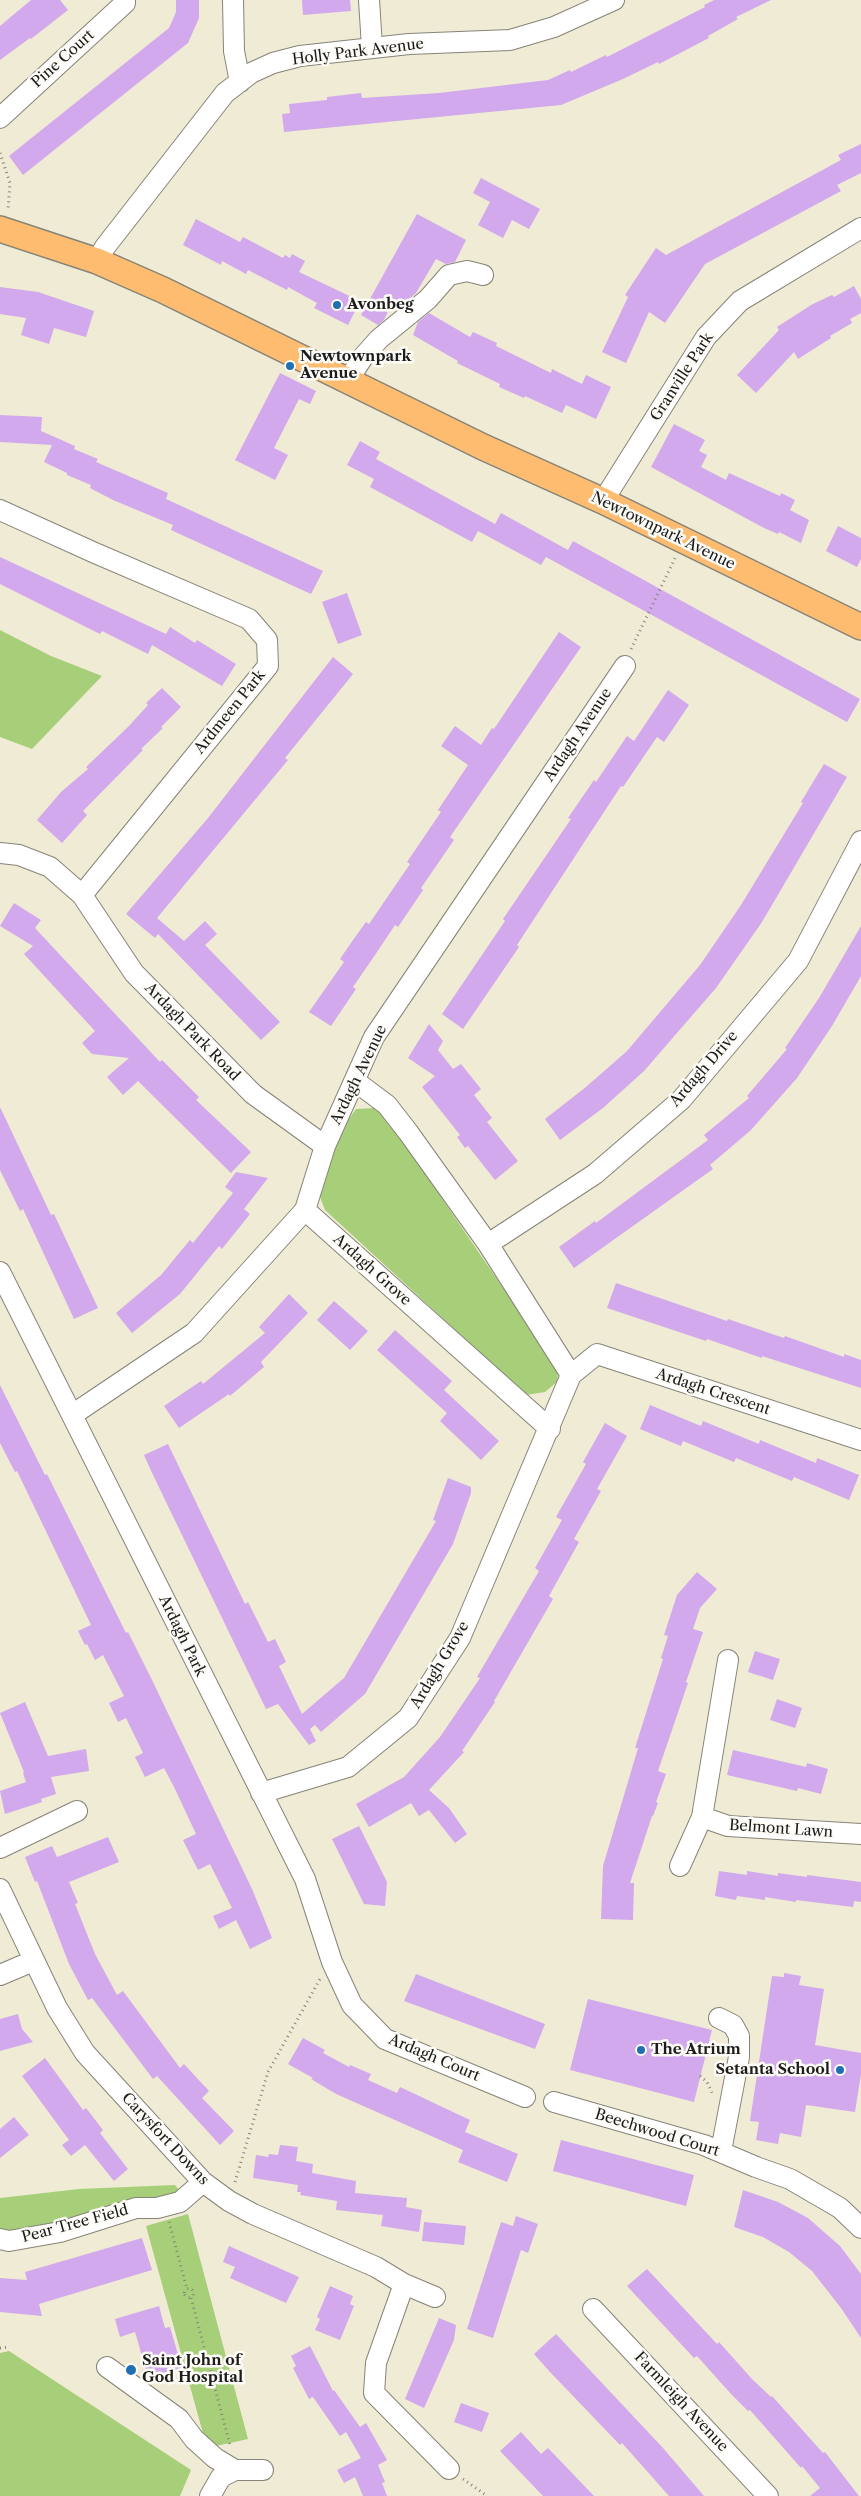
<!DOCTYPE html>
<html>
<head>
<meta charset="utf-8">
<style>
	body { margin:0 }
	canvas { display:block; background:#f0ebd4 }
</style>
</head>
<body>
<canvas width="861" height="2496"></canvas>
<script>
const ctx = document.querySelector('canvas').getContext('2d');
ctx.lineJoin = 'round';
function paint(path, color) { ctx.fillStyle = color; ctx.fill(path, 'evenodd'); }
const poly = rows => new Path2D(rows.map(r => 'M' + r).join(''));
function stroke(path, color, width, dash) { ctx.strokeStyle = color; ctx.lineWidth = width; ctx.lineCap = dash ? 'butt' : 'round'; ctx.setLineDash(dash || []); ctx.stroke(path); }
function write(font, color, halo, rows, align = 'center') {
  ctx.font = font + ' "Libre Caslon Text",serif'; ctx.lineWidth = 5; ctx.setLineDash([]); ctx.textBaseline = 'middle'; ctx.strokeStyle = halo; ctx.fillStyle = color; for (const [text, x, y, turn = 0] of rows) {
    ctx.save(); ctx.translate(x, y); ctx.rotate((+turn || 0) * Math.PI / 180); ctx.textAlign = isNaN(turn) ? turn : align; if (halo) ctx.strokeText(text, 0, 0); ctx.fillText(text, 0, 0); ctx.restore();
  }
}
paint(poly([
	[0,630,51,656,102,676,32,749,0,737],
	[374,1108,389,1121,557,1367,558,1381,545,1392,526,1395,325,1210,320,1197,321,1182,346,1123,356,1109],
	[175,2185,180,2191,176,2195,14,2234,0,2231,0,2198,79,2189],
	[188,2214,248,2439,207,2448,146,2226],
	[9,2351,191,2470,180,2496,0,2496,0,2353]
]), '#a7cf7a');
paint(poly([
	[31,0,60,0,68,10,31,39,30,38,0,60,0,26],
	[176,0,199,0,199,18,188,43,23,175,9,156,169,28,176,12],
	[302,0,350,0,351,11,303,15],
	[714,0,771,0,736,17,738,19,708,36,709,38,659,64,658,62,623,79,561,105,284,132,282,114,290,113,289,104,327,100,327,97,361,93,362,98,439,93,548,80,570,70,571,72,606,55,607,57,705,7,704,5],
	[861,144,861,173,837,185,841,191,705,264,665,323,649,312,626,363,602,352,628,297,625,295,656,248,666,255,841,160,838,155],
	[481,178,540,209,529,229,512,220,503,238,478,225,490,202,473,193],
	[417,214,466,240,455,262,446,264,436,259,416,293,396,310,390,307,384,320,378,325,361,315],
	[196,219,240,242,243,237,283,258,285,255,290,258,292,254,305,261,299,272,360,301,348,325,314,308,317,303,288,287,287,290,248,270,246,274,222,261,221,265,183,245],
	[854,286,861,299,861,313,850,319,852,323,830,336,831,338,798,359,794,352,756,393,737,375,779,330,777,327,811,305,832,295,834,297],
	[0,287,38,292,94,311,86,337,54,328,49,344,21,335,26,318,0,314],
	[429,313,470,337,473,332,497,343,496,346,551,373,552,369,582,384,586,375,611,387,596,419,566,405,562,413,525,396,524,398,499,387,500,384,457,363,458,361,413,335,418,322],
	[280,373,316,391,310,404,299,399,274,448,288,455,275,480,235,460],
	[0,415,42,417,41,431,75,446,74,449,98,459,96,462,168,493,166,499,323,571,311,594,171,530,173,525,113,500,90,488,91,485,67,475,67,473,44,462,52,445,0,442],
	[674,424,705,440,699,451,707,455,701,467,726,480,729,473,780,496,781,493,795,500,790,510,809,520,801,543,779,532,778,534,764,528,651,467],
	[360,441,380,452,376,459,495,524,501,513,568,550,573,541,860,699,847,722,546,557,541,565,478,531,472,542,370,487,374,479,347,465],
	[838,526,861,538,861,559,857,567,826,551],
	[0,557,166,634,170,627,195,643,197,640,236,664,222,686,152,645,148,654,102,631,100,634,0,584],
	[347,593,362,635,338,644,322,602],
	[559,632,581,647,450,837,454,840,421,888,423,890,398,927,395,925,375,955,353,987,356,989,331,1026,309,1012,344,962,340,959,353,940,366,922,369,924,410,864,407,862,441,812,438,810,468,765,441,746,455,726,481,745,492,728,494,729],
	[333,657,353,674,285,758,288,760,157,918,184,941,205,921,217,934,205,945,280,1022,261,1040,158,934,155,938,126,914,208,818],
	[162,688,181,707,161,727,163,728,141,749,143,750,83,811,87,815,62,843,37,820,61,792,88,769,86,767,129,726,148,705,146,703],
	[668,690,689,705,664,742,657,737,623,787,621,786,517,945,519,947,463,1029,442,1014,505,921,503,919,571,819,568,818,594,780,596,782,627,736,634,741],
	[824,764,847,777,762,922,716,988,644,1071,603,1108,560,1140,545,1119,586,1087,627,1051,700,965,741,905,803,803,801,802],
	[14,903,41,920,35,928,160,1062,162,1060,199,1097,196,1100,251,1152,231,1173,138,1081,123,1095,107,1077,129,1058,92,1054,82,1043,95,1031,24,954,33,946,0,926],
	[861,926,861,976,832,1026,797,1078,751,1130,710,1165,713,1169,574,1268,559,1247,595,1221,596,1223,708,1140,704,1135,749,1098,747,1096,787,1049,785,1048,819,998],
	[429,1024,443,1041,438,1050,453,1069,461,1064,481,1089,474,1095,492,1118,487,1122,518,1161,495,1180,468,1146,465,1148,457,1137,460,1135,422,1087,435,1076,408,1058],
	[0,1107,51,1215,54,1214,98,1308,74,1319,23,1209,20,1211,0,1170],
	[236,1172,268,1178,244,1209,250,1214,222,1249,219,1246,180,1294,132,1333,116,1313,161,1275,190,1240,193,1243,233,1193,225,1187],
	[616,1283,727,1321,728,1319,784,1338,785,1336,844,1357,844,1354,861,1360,861,1388,762,1356,762,1358,707,1339,706,1341,607,1308],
	[289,1294,308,1313,261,1362,264,1367,230,1396,229,1394,179,1428,164,1406,201,1381,203,1384,265,1333,259,1327],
	[334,1301,368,1331,350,1350,317,1320],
	[395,1330,452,1381,444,1390,499,1441,481,1460,440,1421,447,1413,377,1350],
	[0,1385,45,1475,47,1474,126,1633,128,1632,153,1682,252,1889,272,1938,250,1949,236,1920,219,1929,213,1916,232,1908,210,1864,198,1870,183,1840,196,1834,175,1789,164,1768,145,1777,135,1757,143,1753,126,1718,118,1722,109,1703,124,1696,103,1655,95,1660,87,1644,85,1645,78,1631,91,1625,17,1471,15,1472,0,1443],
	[650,1405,701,1426,703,1421,759,1444,760,1440,816,1463,817,1458,859,1475,849,1500,794,1477,792,1481,736,1458,734,1462,683,1441,681,1446,640,1429],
	[605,1423,627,1436,597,1489,601,1491,574,1539,579,1542,549,1596,553,1599,494,1701,495,1702,462,1751,464,1752,429,1790,449,1808,467,1834,455,1843,429,1810,419,1816,411,1803,369,1827,356,1804,404,1777,440,1737,480,1678,477,1677,539,1571,535,1568,562,1520,556,1517,586,1464,583,1462],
	[168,1444,245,1604,248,1602,268,1642,275,1639,286,1662,279,1666,302,1714,344,1678,436,1521,433,1520,448,1478,471,1487,471,1493,453,1544,365,1694,321,1732,315,1725,310,1729,316,1741,309,1745,278,1704,266,1709,153,1475,144,1455],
	[697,1572,717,1589,700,1608,693,1629,703,1632,686,1682,688,1683,658,1771,666,1774,656,1802,658,1803,653,1816,652,1816,630,1883,634,1883,633,1920,601,1919,603,1866,638,1748,635,1748,663,1659,661,1658,668,1636,664,1635,677,1595],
	[755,1651,780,1659,773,1680,748,1672],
	[777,1699,802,1708,795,1728,770,1720],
	[25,1702,48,1756,86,1749,89,1771,51,1777,56,1794,41,1799,42,1802,5,1814,0,1791,26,1782,23,1773,24,1772,0,1713],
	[733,1750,806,1767,807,1763,828,1769,821,1794,798,1788,797,1791,727,1775],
	[359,1826,387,1882,385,1906,364,1904,332,1839],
	[108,1837,119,1862,69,1882,78,1903,75,1904,95,1954,117,1995,123,1991,180,2068,184,2064,209,2091,202,2098,234,2131,220,2145,157,2076,153,2079,92,1998,88,2000,69,1964,37,1881,35,1882,25,1857,52,1846,57,1857],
	[719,1871,747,1875,747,1871,778,1876,778,1873,807,1877,807,1875,861,1882,861,1902,854,1901,853,1907,796,1900,796,1902,765,1897,765,1900,737,1896,736,1900,715,1896],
	[784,1973,801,1976,799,1985,824,1989,815,2045,861,2053,861,2074,855,2112,806,2105,801,2137,780,2133,778,2144,756,2140,759,2122,750,2121,772,1976,784,1977],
	[416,1974,545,2024,535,2049,404,2001],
	[588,1999,712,2030,694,2102,570,2070],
	[18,2014,22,2029,33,2042,0,2051,0,2019],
	[303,2038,325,2050,323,2053,349,2067,350,2065,371,2074,368,2080,397,2093,400,2087,470,2120,465,2132,518,2154,507,2182,458,2162,463,2150,336,2094,311,2079,313,2078,288,2064],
	[45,2058,83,2110,86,2108,103,2130,100,2133,128,2169,114,2181,85,2145,71,2156,62,2145,69,2140,22,2076],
	[14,2117,29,2135,0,2158,0,2129],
	[561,2140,694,2175,686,2206,553,2171],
	[280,2145,298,2147,296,2161,313,2164,312,2173,356,2181,355,2193,407,2198,406,2207,422,2210,419,2232,381,2226,383,2215,336,2210,337,2201,300,2195,301,2192,297,2192,298,2185,253,2178,256,2155,268,2157,269,2154,278,2155],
	[743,2190,778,2202,808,2218,840,2246,861,2274,861,2338,841,2308,812,2271,789,2252,763,2237,734,2227],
	[516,2216,538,2224,528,2253,521,2250,493,2338,467,2329,501,2222,513,2226],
	[424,2222,466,2226,464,2245,422,2241],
	[142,2238,152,2270,39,2304,42,2316,0,2312,0,2278,27,2280,25,2272],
	[229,2246,299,2277,286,2303,230,2278,235,2267,223,2262],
	[647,2269,717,2344,719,2342,752,2379,771,2397,772,2396,823,2453,825,2452,859,2496,810,2496,820,2488,802,2466,801,2468,750,2410,748,2411,731,2394,697,2356,694,2358,627,2286],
	[330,2286,353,2296,350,2304,354,2306,340,2340,315,2330,320,2319,317,2317],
	[159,2306,165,2328,170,2327,182,2368,148,2377,135,2332,120,2337,115,2319],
	[439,2318,456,2325,454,2340,424,2408,405,2399],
	[556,2334,663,2448,704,2496,669,2496,622,2443,620,2445,550,2372,534,2354],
	[310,2346,333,2391,334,2390,360,2427,366,2423,387,2460,378,2465,385,2482,382,2483,387,2496,363,2496,355,2477,344,2483,337,2470,361,2458,346,2432,340,2436,313,2397,309,2399,293,2368,296,2366,291,2356],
	[461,2403,489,2413,482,2432,454,2422],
	[521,2432,541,2454,548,2448,594,2496,543,2496,500,2451]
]), '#d1a9ec');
const minor = poly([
	[233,0,234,51,240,82],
	[369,0,372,47],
	[0,118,125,3,125,0],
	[97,261,105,247,225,93,251,73,273,63,300,56,409,44,510,40,554,27,614,0],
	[349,379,363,357,379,339,428,299,449,275,467,271,483,275],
	[603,501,706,337,740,301,861,228],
	[0,510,95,553,249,619,267,640,268,666,82,895],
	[0,853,19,855,50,867,82,895,134,973,253,1094,325,1146],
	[355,1081,387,1105,408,1132,488,1244,571,1375],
	[305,1210,550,1429],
	[488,1244,595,1174,681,1100,798,961,861,841],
	[0,1272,305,1879,332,1962,352,2005,385,2039,525,2097],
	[571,1375,597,1354,861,1440],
	[72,1415,194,1333,305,1210,325,1146,374,1037,625,666],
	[261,1793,348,1767,408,1718,460,1638,571,1375],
	[702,1817,728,1826,861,1834],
	[0,1848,77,1811],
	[680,1866,702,1817,728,1660],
	[0,1889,57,2008,85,2053,203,2182,229,2201,253,2214,376,2267,404,2284,435,2297],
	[0,1975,33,1961],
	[719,2018,733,2025,739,2036,739,2057,721,2151],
	[554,2102,704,2145,756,2167,790,2179,840,2208,861,2228],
	[0,2239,9,2241,60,2232,136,2208,157,2208,180,2202,203,2182],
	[404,2284,376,2363,374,2393,449,2469],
	[593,2309,768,2496],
	[107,2367,179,2419,194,2439,215,2458,235,2470],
	[210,2496,221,2477,235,2470,263,2470]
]);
const major = poly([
	[0,229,97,261,163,290,483,447,603,501,861,627]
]);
stroke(minor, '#868478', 22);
stroke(major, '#868478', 28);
stroke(poly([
	[0,153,10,183,8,210],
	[631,649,675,558],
	[700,2076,707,2082,713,2095],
	[235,2182,268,2072,320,1979],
	[169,2222,187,2289],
	'184.5 2293a4.5 4.5 0 1 1 9 0a4.5 4.5 0 1 1-9 0Z',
	[191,2298,230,2445],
	[0,2348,9,2347],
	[463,2479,487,2496]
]), '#868478', 3, [1, 4]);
stroke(minor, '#fff', 20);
stroke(major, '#fdbc70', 25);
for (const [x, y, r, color] of [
	[337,305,5,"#1f6fb2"],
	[290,366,5,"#1f6fb2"],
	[641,2050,5,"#1f6fb2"],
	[840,2070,5,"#1f6fb2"],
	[131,2370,6,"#1f6fb2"]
]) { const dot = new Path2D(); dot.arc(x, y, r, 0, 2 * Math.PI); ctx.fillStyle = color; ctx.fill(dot); stroke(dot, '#fdfcf7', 2); }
write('15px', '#1c1c1c', '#fdfcf7', [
	["Holly Park Avenue",358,52,-7],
	["Pine Court",63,59,-42],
	["Granville Park",682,377,-57],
	["Newtownpark Avenue",663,531,26],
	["Ardmeen Park",230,712,-51],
	["Ardagh Avenue",578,735,-56],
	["Ardagh Park Road",192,1032,46],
	["Ardagh Drive",704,1069,-49],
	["Ardagh Avenue",359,1075,-64],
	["Ardagh Grove",372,1270,42],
	["Ardagh Crescent",713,1392,18],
	["Ardagh Park",182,1636,64],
	["Ardagh Grove",440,1665,-59],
	["Belmont Lawn",781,1829,4],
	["Ardagh Court",434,2058,23],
	["Beechwood Court",657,2133,17],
	["Carysfort Downs",165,2139,47],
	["Pear Tree Field",75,2224,-15],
	["Farmleigh Avenue",681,2402,47]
]);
write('bold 15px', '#1c1c1c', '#fdfcf7', [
	["Avonbeg",347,305],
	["Newtownpark",300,357],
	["Avenue",300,374],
	["The Atrium",651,2050],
	["Setanta School",830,2070,"right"],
	["Saint John of",142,2361],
	["God Hospital",142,2378]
], 'left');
</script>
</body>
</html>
